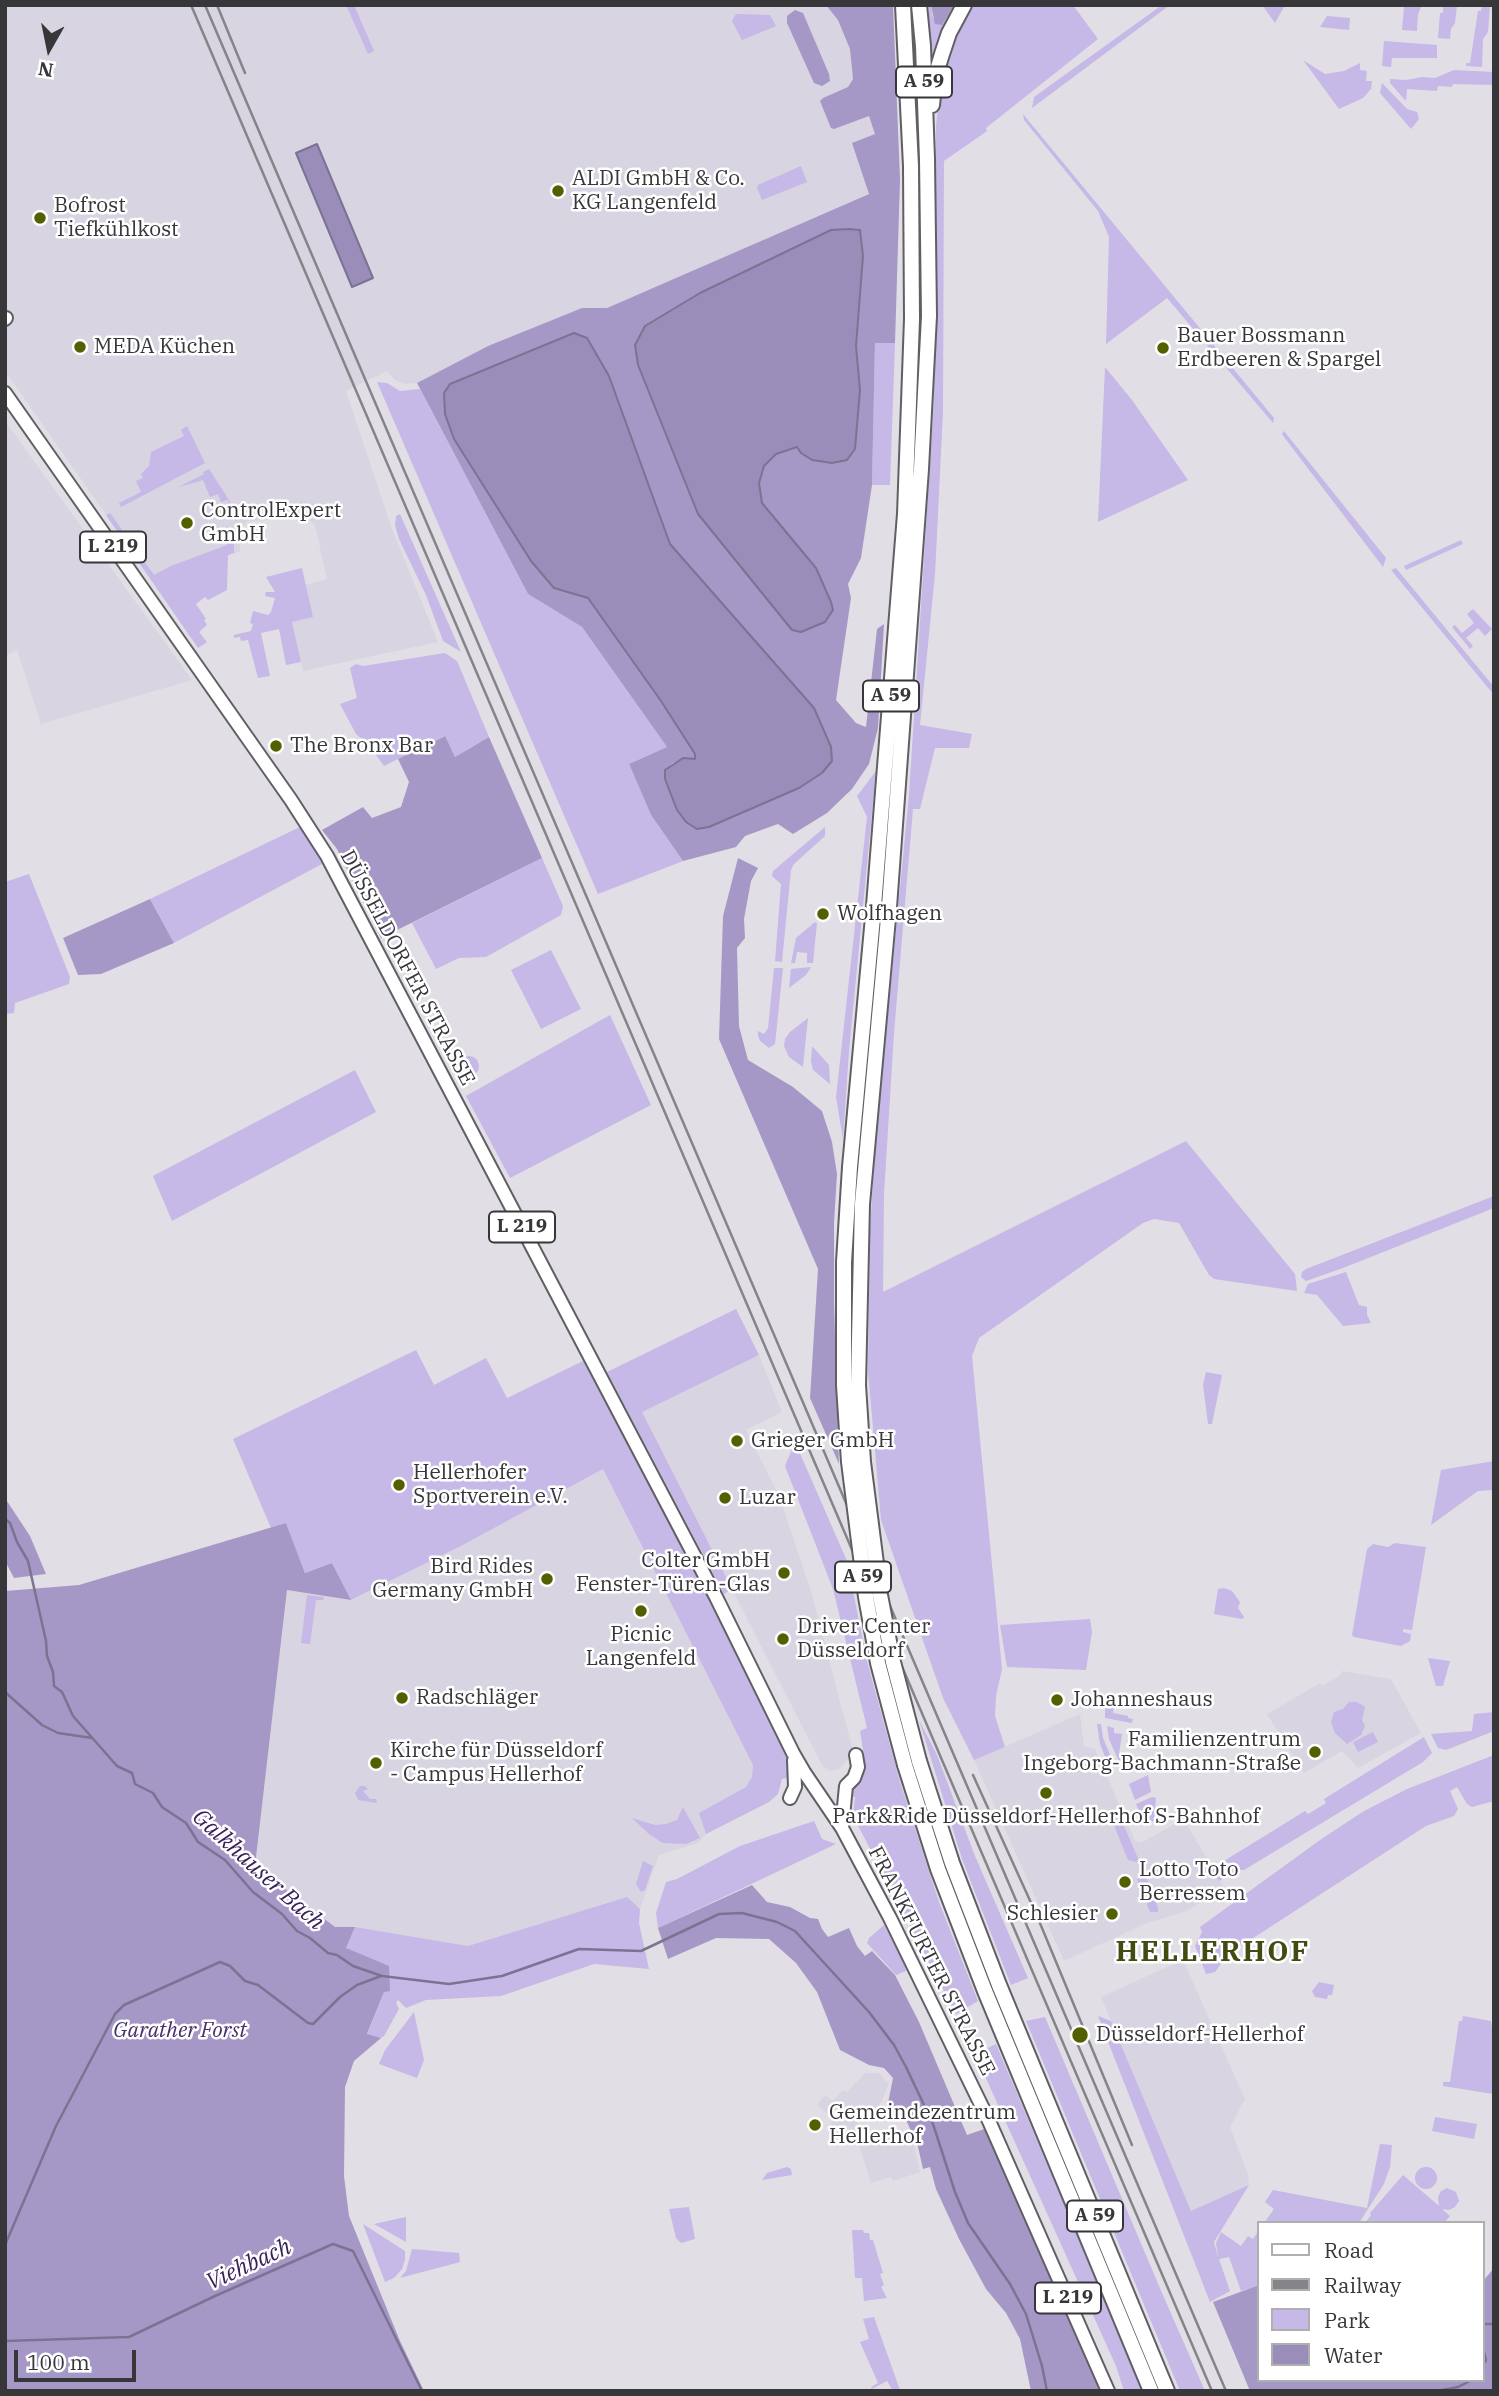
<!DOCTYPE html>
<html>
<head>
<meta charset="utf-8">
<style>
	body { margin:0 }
	#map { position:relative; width:1499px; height:2396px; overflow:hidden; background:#e1dfe5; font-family:"IBM Plex Serif",serif }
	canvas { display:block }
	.frame { position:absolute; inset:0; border:7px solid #373639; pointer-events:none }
	.legend { position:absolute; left:1257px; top:2221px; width:228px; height:161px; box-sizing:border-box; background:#fff; border:2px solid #afafb0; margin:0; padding:9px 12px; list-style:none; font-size:21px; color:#373639 }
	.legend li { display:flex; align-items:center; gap:14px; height:35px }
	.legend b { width:35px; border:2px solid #afafb0 }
	.north { position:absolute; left:14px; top:14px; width:70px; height:70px; -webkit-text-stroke:5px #fff; paint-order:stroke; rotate:189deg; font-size:19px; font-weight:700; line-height:28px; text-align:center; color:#373639 }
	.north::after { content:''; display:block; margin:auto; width:24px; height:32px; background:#373639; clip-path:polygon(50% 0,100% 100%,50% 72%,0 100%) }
	.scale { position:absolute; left:14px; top:2350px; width:122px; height:32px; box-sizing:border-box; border:4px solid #373639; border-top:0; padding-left:9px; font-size:21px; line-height:24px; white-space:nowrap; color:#373639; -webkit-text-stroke:5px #fff; paint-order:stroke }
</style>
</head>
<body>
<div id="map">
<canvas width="1499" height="2396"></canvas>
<div class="frame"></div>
<ul class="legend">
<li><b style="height:9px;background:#fff"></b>Road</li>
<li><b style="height:9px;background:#858488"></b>Railway</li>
<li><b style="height:19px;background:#c6b8e7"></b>Park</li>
<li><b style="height:19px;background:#9a8dba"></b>Water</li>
</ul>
<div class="north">N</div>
<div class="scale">100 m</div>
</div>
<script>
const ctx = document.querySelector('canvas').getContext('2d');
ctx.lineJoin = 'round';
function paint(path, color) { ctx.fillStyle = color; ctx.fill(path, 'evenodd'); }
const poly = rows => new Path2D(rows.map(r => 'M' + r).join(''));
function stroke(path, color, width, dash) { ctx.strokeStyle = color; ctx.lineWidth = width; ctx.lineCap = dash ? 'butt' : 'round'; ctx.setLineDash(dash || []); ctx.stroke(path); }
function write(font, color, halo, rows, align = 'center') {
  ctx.font = font + ' "IBM Plex Serif",serif'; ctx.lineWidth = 5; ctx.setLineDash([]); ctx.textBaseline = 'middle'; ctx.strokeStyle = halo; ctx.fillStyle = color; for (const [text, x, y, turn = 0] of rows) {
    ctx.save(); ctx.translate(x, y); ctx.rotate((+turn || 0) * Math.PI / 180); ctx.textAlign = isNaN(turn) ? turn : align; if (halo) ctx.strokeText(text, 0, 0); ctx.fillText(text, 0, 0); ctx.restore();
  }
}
paint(poly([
	[5,5,893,5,900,180,607,308,582,308,488,346,417,383,404,384,395,380,387,371,346,391,392,529,438,642,303,671,292,622,305,585,327,579,315,526,309,519,291,514,270,520,247,521,241,534,240,551,154,583,5,371],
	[5,421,192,680,41,724,17,650,5,656],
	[759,1355,782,1412,746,1430,780,1498,811,1591,852,1747,850,1757,839,1769,830,1771,823,1767,641,1412],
	[603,1469,753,1765,752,1777,746,1787,700,1813,706,1834,698,1843,659,1855,640,1909,627,1898,625,1898,468,1946,355,1927,335,1927,255,1867,287,1590,352,1600,461,1546],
	[1342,1671,1391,1679,1421,1733,1358,1768,1342,1751,1304,1773,1267,1714,1320,1683,1322,1686,1341,1675],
	[1080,1714,1084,1746,1095,1749,1135,1841,1141,1843,1184,1819,1224,1888,1187,1911,1147,1923,1064,1961,974,1760],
	[1183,1960,1245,2099,1230,2127,1248,2174,1249,2185,1191,2212,1101,1997],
	[865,2073,879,2073,889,2084,874,2118,861,2122,860,2120,857,2121,859,2129,830,2139,830,2135,828,2136,832,2121,831,2117,817,2105,825,2095,833,2101,843,2090,847,2092],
	[895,2131,904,2132,912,2137,920,2172,893,2181,891,2177,871,2183,859,2145,878,2139,880,2142]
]), '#d8d4e1');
paint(poly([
	[346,5,354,5,374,51,368,54],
	[928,5,931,5,933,18,946,16,954,5,960,5,931,76],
	[973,5,1073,5,1098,39,986,128,987,131,944,161,943,412,935,574,920,725,972,734,969,748,935,748,920,809,913,809,894,1033,884,1194,883,1292,1186,1141,1295,1274,1297,1291,1214,1279,1209,1275,1179,1223,1154,1219,1143,1223,979,1338,972,1356,1002,1669,996,1696,995,1716,1005,1747,974,1760,943,1698,881,1520,868,1371,870,1230,875,1148,909,795,934,400,936,126,940,87,946,62,956,35],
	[1162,5,1170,5,1032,108,1034,97],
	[1262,5,1285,5,1275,23],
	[1407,5,1422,5,1418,14,1417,31,1402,30,1404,7],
	[1443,5,1457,5,1455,23,1451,29,1450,39,1438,38,1440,13,1443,13],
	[1482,5,1490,5,1488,32,1483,39,1482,67,1466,66,1466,63,1470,63,1478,11,1481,11],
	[736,14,770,15,776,26,742,40,732,21],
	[1327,16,1350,18,1349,30,1320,27],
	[1384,41,1437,45,1437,58,1392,58,1391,67,1382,66],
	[1303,60,1325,74,1344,71,1360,63,1360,70,1367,71,1366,81,1372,81,1371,89,1363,98,1339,109],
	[1454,70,1494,72,1494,85,1453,84,1452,87,1438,86,1437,91,1407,89,1406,101,1390,83,1390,79,1406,80,1422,77,1435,78],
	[1382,83,1407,109,1417,112,1419,119,1411,129,1380,93],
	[1023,114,1274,418,1273,423,1167,298,1106,344,1109,237,1098,211,1024,120],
	[801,166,807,182,762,200,757,188,758,185],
	[875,342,895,343,890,485,872,485],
	[1105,367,1132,400,1188,480,1098,522],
	[377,382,387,383,400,391,420,389,528,594,582,627,667,747,629,764,651,815,683,861,598,894],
	[187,426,205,463,121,507,119,503,141,492,136,481,143,478,141,474,149,466,151,452,184,436,181,430],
	[1284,431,1386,558,1383,567,1284,437,1282,434],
	[209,469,238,514,236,522,228,500,221,502,218,494,210,497,203,480,179,487,204,474,203,472],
	[110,513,154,575,171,566,227,545,224,534,225,533,228,539,234,539,234,553,228,555,227,590,208,600,205,597,196,604,206,619,204,620,207,625,199,632,207,642,198,648,106,515],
	[400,514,461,652,443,641,426,595,399,539,395,525,396,516],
	[1461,540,1463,544,1406,570,1404,566],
	[302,568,313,617,292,622,301,662,286,665,279,629,261,633,270,676,258,678,248,640,241,641,240,637,234,638,234,635,251,631,253,624,250,623,253,611,268,615,271,612,275,598,265,596,266,592,275,592,266,577],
	[1396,568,1494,687,1494,695,1391,570],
	[1473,609,1492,629,1485,636,1478,628,1466,638,1473,646,1470,649,1452,627,1455,625,1462,633,1474,623,1467,614],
	[445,653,457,661,489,737,455,757,444,736,384,766,368,744,356,734,340,704,357,698,350,668,356,664,363,666],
	[876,771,849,1051,843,1139,836,1097,867,817,857,796],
	[302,826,322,864,174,943,150,899],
	[825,827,825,836,794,864,791,870,782,962,775,961,781,884,772,876,773,871],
	[542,858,563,906,561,915,486,957,459,958,436,969,412,923],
	[29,874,70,977,69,984,15,1003,14,1013,5,1014,5,882],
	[815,922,817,923,813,963,807,963,807,953,797,952,795,963,791,963,796,938],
	[551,950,581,1009,541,1029,511,970],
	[811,967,806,975,789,988,791,969],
	[774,968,783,968,775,1044,769,1048,760,1041,758,1035,758,1031,764,1034,768,1028],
	[610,1015,651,1105,510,1178,466,1096],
	[808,1018,806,1037,803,1067,789,1057,784,1046,785,1039,790,1032],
	[812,1046,829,1065,830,1084,813,1070,811,1061],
	'459 1066a10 10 0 1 1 20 0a10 10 0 1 1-20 0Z',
	[355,1070,376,1112,172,1221,153,1176],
	[1494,1196,1494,1208,1343,1268,1306,1281,1301,1277,1302,1272,1306,1269],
	[1346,1272,1359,1305,1367,1307,1367,1315,1371,1323,1343,1326,1317,1295,1304,1293,1308,1284],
	[736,1309,759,1355,642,1412,732,1589,724,1594,607,1372],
	[416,1350,434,1385,486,1358,507,1398,583,1361,710,1601,792,1765,792,1777,782,1779,778,1794,769,1802,706,1834,699,1813,746,1787,752,1777,753,1765,603,1469,461,1546,351,1600,332,1563,305,1573,286,1523,271,1528,233,1439],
	[1206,1372,1222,1375,1212,1424,1208,1424,1203,1385],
	[795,1442,847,1561,867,1661,900,1782,939,1902,978,2001,956,2014,853,1816,855,1797,849,1796,862,1764,864,1755,860,1731,867,1728,833,1589,785,1466],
	[1494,1461,1494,1490,1478,1491,1431,1525,1441,1470],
	[1395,1543,1426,1547,1412,1630,1403,1629,1403,1632,1411,1634,1410,1641,1401,1646,1354,1637,1352,1635,1367,1549,1373,1544,1388,1547],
	[1224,1588,1232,1591,1240,1602,1238,1608,1244,1617,1242,1619,1214,1614,1218,1589],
	[307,1595,324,1597,323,1600,316,1600,310,1644,301,1643],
	[1090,1619,1092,1632,1086,1670,1007,1667,1000,1625],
	[1428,1658,1450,1661,1443,1686,1436,1686],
	[1349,1702,1357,1702,1365,1707,1362,1720,1365,1726,1361,1735,1347,1744,1335,1733,1331,1722,1334,1712,1343,1709],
	[1105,1704,1114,1706,1113,1713,1128,1716,1128,1718,1133,1719,1132,1723,1105,1718],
	[1494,1712,1494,1731,1446,1750,1438,1748,1431,1734,1472,1731,1474,1714],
	[919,1720,937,1755,975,1856,1028,1978,1011,1985,962,1859],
	[1097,1724,1101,1724,1103,1738,1114,1764,1109,1767,1100,1744],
	[1107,1726,1114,1728,1114,1733,1122,1734,1119,1754,1127,1756,1133,1763,1121,1766,1109,1739],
	[1373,1732,1378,1742,1358,1752,1353,1742],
	[1424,1737,1432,1753,1423,1762,1244,1870,1237,1870,1219,1881,1211,1869,1305,1811,1308,1814,1326,1803,1324,1799],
	[1494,1755,1494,1801,1472,1807,1467,1804,1457,1787,1450,1791,1458,1809,1454,1816,1426,1826,1227,1955,1215,1972,1206,1974,1195,1946,1202,1932,1200,1927,1320,1840,1364,1811,1407,1789],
	[1148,1775,1151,1792,1135,1800,1129,1784],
	[360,1786,365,1786,368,1789,363,1791,370,1799,376,1799,377,1803,358,1800,355,1793],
	[1152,1797,1156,1798,1154,1821,1145,1824,1136,1804],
	[683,1807,700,1838,686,1844,663,1843,650,1835,632,1818,655,1825,666,1824,677,1820],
	[1111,1818,1121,1819,1140,1863,1128,1860],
	[814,1821,822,1839,836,1844,658,1928,656,1913,666,1882,677,1879,740,1846],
	[643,1861,653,1866,645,1890,641,1892,636,1884],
	[1142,1877,1147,1879,1158,1908,1158,1912,1150,1912,1137,1879],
	[627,1897,640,1909,639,1923,649,1969,594,1964,501,1996,426,2000,406,2008,398,2000,396,2003,399,2009,384,2036,381,2038,367,2035,384,1992,346,1948,355,1927,468,1946],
	[884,1925,904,1963,906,1971,896,1975,867,1943,869,1938],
	[1319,1982,1334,1985,1332,1995,1328,1995,1327,1999,1315,1997,1312,1991],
	[414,2012,424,2060,417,2078,379,2064,385,2050],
	[1098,2016,1111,2021,1191,2211,1249,2185,1214,2242,1218,2257,1216,2243,1221,2232,1241,2246,1248,2236,1253,2239,1259,2230,1259,2285,1241,2291,1229,2257,1219,2259,1230,2291,1210,2302],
	[1463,2016,1491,2021,1494,2040,1493,2094,1443,2086,1443,2082,1450,2082,1459,2021,1462,2021],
	[1045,2017,1162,2293,1205,2391,1180,2391,1026,2021],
	[996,2044,1131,2361,1142,2391,1124,2391,1116,2366,980,2065,983,2050],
	[1435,2117,1477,2124,1474,2139,1432,2131],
	[1380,2144,1392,2145,1390,2167,1384,2184,1359,2223,1264,2223,1274,2209,1265,2202,1273,2190,1367,2208],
	'1415 2178a11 11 0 1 1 22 0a11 11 0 1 1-22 0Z',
	[787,2167,791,2169,792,2175,762,2180,767,2173],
	[1403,2175,1439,2206,1438,2197,1441,2191,1447,2188,1456,2192,1459,2201,1455,2207,1449,2210,1442,2209,1450,2216,1444,2223,1365,2223,1371,2215,1370,2213],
	[689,2207,695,2239,681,2243,676,2238,669,2209],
	[406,2217,406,2242,374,2224],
	[363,2224,405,2251,405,2260,402,2269,394,2278,385,2282],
	[852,2230,863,2230,864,2233,869,2233,870,2240,873,2240,883,2273,880,2274,884,2285,881,2287,887,2298,864,2301,862,2278,855,2278],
	[412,2249,459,2253,460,2262,400,2278,406,2271],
	[874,2317,900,2390,909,2391,893,2391,887,2381,872,2389,871,2387,878,2383,860,2342,869,2339,863,2319]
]), '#c6b8e7');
paint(poly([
	[826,5,893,5,900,180,895,343,875,343,872,485,861,558,848,584,851,598,836,700,856,723,866,727,877,629,884,624,878,728,869,764,852,789,827,813,793,834,778,824,745,836,736,847,683,861,651,815,629,764,667,747,582,627,528,594,417,383,488,346,582,308,607,308,869,194,852,143,875,134,869,116,834,129,831,128,820,101,823,98,848,87,853,79,850,49,838,20],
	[831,230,856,346,860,390,855,450,797,447,776,454,764,466,759,483,762,503,816,568,825,622,801,632,792,630,698,513,638,365,635,345],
	[574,333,609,376,670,544,814,708,832,761,822,773,799,788,709,827,697,829,665,779,666,769,673,763,695,759,695,754,661,701,588,598,554,588,531,561,454,439,450,384],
	[931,5,954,5,942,25,935,24],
	[795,10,803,13,829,74,830,81,822,86,814,83,787,23,787,16],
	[445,736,455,757,489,737,542,858,381,938,337,849,322,830,363,807,372,818,401,807,409,782,398,759],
	[738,858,758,868,751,881,744,919,745,938,737,948,739,1026,748,1060,793,1087,822,1111,832,1142,837,1174,834,1223,834,1301,839,1464,810,1398,818,1269,719,1039,723,916],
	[150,899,174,943,101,974,78,975,63,938],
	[5,1498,30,1536,46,1574,14,1578,5,1561],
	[286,1523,305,1573,332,1563,351,1600,287,1590,255,1866,335,1927,355,1927,346,1948,389,1966,390,1991,384,1992,367,2034,381,2038,354,2061,345,2087,344,2176,349,2216,400,2341,424,2391,5,2391,5,1591,79,1585],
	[752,1885,767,1902,790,1907,810,1918,818,1919,822,1929,828,1937,849,1928,857,1946,865,1956,872,1951,895,1975,919,2022,967,2135,987,2128,1101,2391,1031,2391,1020,2339,1006,2313,986,2289,959,2239,936,2189,930,2167,923,2169,918,2147,907,2122,897,2113,886,2113,893,2078,884,2068,869,2065,840,2050,817,1992,796,1963,769,1939,716,1938,668,1959,658,1928],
	[1494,2268,1494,2391,1250,2391,1213,2302,1259,2285,1259,2380,1483,2380,1483,2281]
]), '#a698c6');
const water = poly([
	[317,144,373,278,352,287,296,153,317,144],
	[848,229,860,230,863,256,856,346,860,390,855,449,847,460,832,463,812,460,801,453,797,447,776,454,764,466,759,483,762,503,816,568,831,602,833,610,825,622,801,632,792,630,698,514,638,365,635,345,645,326,700,293,831,230,848,229],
	[574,333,587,338,609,376,670,544,814,708,831,747,832,761,822,773,799,788,709,827,697,829,686,822,677,810,665,779,665,770,683,758,695,759,695,754,661,701,588,598,554,588,531,561,454,439,445,414,444,393,450,384,574,333]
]);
paint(water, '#9a8dba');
stroke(water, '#7c7393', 2);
stroke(poly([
	[5,1519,10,1523,17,1542,28,1561,46,1641,47,1656,53,1672,54,1686,62,1692,73,1716,117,1766,132,1773,135,1784,153,1793,162,1807,186,1823,198,1842,225,1860,253,1892,282,1914,297,1931,310,1938,328,1953,337,1955,353,1966,382,1976,449,1984,502,1976,579,1949,641,1951,719,1914,742,1913,777,1922,795,1931,869,2012,894,2045,906,2067,933,2124,955,2192,968,2223,1010,2284,1026,2314,1042,2366,1047,2391],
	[5,1692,42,1725,58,1733,92,1738],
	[5,2245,56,2126,115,2014,124,2005,220,1962,230,1966,245,1981,258,1985,308,2023,313,2024,340,1997,357,1985,381,1976],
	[1483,2324,1494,2324],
	[5,2341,129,2337,215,2296,333,2244,353,2251,422,2391],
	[1483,2348,1486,2360,1483,2365],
	[1416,2391,1436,2391],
	[1437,2391,1458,2387,1472,2380]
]), '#7c7393', 2.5);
const primary = poly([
	[5,319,6,318],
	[5,393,291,800,327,856,716,1597,793,1753,804,1772,842,1828,890,1918,989,2121,1108,2391],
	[790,1798,795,1787,794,1760],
	[842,1827,846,1786,854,1778,858,1767,856,1755]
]);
const motorway = poly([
	[932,105,935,77,942,54,949,33,964,5],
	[844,1385,844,1262,850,1167,874,906,905,514,912,319,911,166,903,5],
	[858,1385,862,1204,889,907,921,469,929,316,927,159,923,46,919,5],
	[919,1761,952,1863,999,1985,1167,2391],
	[905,1765,938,1869,985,1991,1151,2391]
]);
stroke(primary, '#605f64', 16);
stroke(motorway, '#605f64', 18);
stroke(primary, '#fff', 12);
stroke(motorway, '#fff', 14);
stroke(poly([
	[191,5,1212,2391],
	[205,5,1226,2391],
	[217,5,245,73],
	[973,1775,1037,1916,1132,2145]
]), '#858488', 2.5);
const motorwayBridge = poly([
	[844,1385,849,1462,866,1597,878,1663,905,1765],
	[858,1385,863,1462,880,1595,893,1662,919,1761]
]);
stroke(motorwayBridge, '#605f64', 18, []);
stroke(motorwayBridge, '#fff', 14);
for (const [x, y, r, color] of [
	[558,191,7,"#536000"],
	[40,218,7,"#536000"],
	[80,347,7,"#536000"],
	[1163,348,7,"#536000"],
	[187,523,7,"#536000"],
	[276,746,7,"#536000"],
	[823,914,7,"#536000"],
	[737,1441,7,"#536000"],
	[399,1485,7,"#536000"],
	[725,1498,7,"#536000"],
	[784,1573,7,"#536000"],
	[547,1579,7,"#536000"],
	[641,1611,7,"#536000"],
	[783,1639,7,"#536000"],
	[402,1698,7,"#536000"],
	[1057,1700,7,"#536000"],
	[1315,1752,7,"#536000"],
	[376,1763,7,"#536000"],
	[1046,1793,7,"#536000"],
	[1125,1882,7,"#536000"],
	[1112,1914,7,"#536000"],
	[1080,2035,9,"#536000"],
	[815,2125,7,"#536000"]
]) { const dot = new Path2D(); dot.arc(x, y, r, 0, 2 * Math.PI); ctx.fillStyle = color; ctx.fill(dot); stroke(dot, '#fff', 2.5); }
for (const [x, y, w] of [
	[924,82,56],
	[113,547,66],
	[891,696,56],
	[522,1227,66],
	[863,1577,56],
	[1095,2216,56],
	[1068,2298,66]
]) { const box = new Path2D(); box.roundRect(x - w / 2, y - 15.5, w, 31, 5); ctx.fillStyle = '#fff'; ctx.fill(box); stroke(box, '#373639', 2); }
write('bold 19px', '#373639', null, [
	["A 59",924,82],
	["L 219",113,547],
	["A 59",891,696],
	["L 219",522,1227],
	["A 59",863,1577],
	["A 59",1095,2216],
	["L 219",1068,2298]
]);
write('21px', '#373639', '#fff', [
	["ALDI GmbH & Co.",572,179],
	["KG Langenfeld",572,203],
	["Bofrost",54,206],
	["Tiefkühlkost",54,230],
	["Bauer Bossmann",1177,336],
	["Erdbeeren & Spargel",1177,360],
	["MEDA Küchen",94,347],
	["ControlExpert",201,511],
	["GmbH",201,535],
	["The Bronx Bar",290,746],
	["Wolfhagen",837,914],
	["Grieger GmbH",751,1441],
	["Hellerhofer",413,1473],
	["Sportverein e.V.",413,1497],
	["Luzar",739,1498],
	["Colter GmbH",770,1561,"right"],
	["Fenster-Türen-Glas",770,1585,"right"],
	["Bird Rides",533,1567,"right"],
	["Germany GmbH",533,1591,"right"],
	["Driver Center",797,1627],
	["Düsseldorf",797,1651],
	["Picnic",641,1635,"center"],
	["Langenfeld",641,1659,"center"],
	["Radschläger",416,1698],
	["Johanneshaus",1071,1700],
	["Familienzentrum",1301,1740,"right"],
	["Ingeborg-Bachmann-Straße",1301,1764,"right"],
	["Kirche für Düsseldorf",390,1751],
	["- Campus Hellerhof",390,1775],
	["Park&Ride Düsseldorf-Hellerhof S-Bahnhof",1046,1817,"center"],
	["Lotto Toto",1139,1870],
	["Berressem",1139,1894],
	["Schlesier",1098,1914,"right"],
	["Düsseldorf-Hellerhof",1096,2035],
	["Gemeindezentrum",829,2113],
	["Hellerhof",829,2137]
], 'left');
write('21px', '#373639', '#fff', [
	["DÜSSELDORFER STRASSE",407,968,62],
	["FRANKFURTER STRASSE",931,1961,63]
]);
write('italic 21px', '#442f69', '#fff', [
	["Garather Forst",180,2031]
]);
write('italic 23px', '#372159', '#fff', [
	["Galkhauser Bach",258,1870,42],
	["Viehbach",249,2265,-25]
]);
ctx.letterSpacing = '2px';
write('bold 28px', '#424b12', '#fff', [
	["HELLERHOF",1213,1953]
]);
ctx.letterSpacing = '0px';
</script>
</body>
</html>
